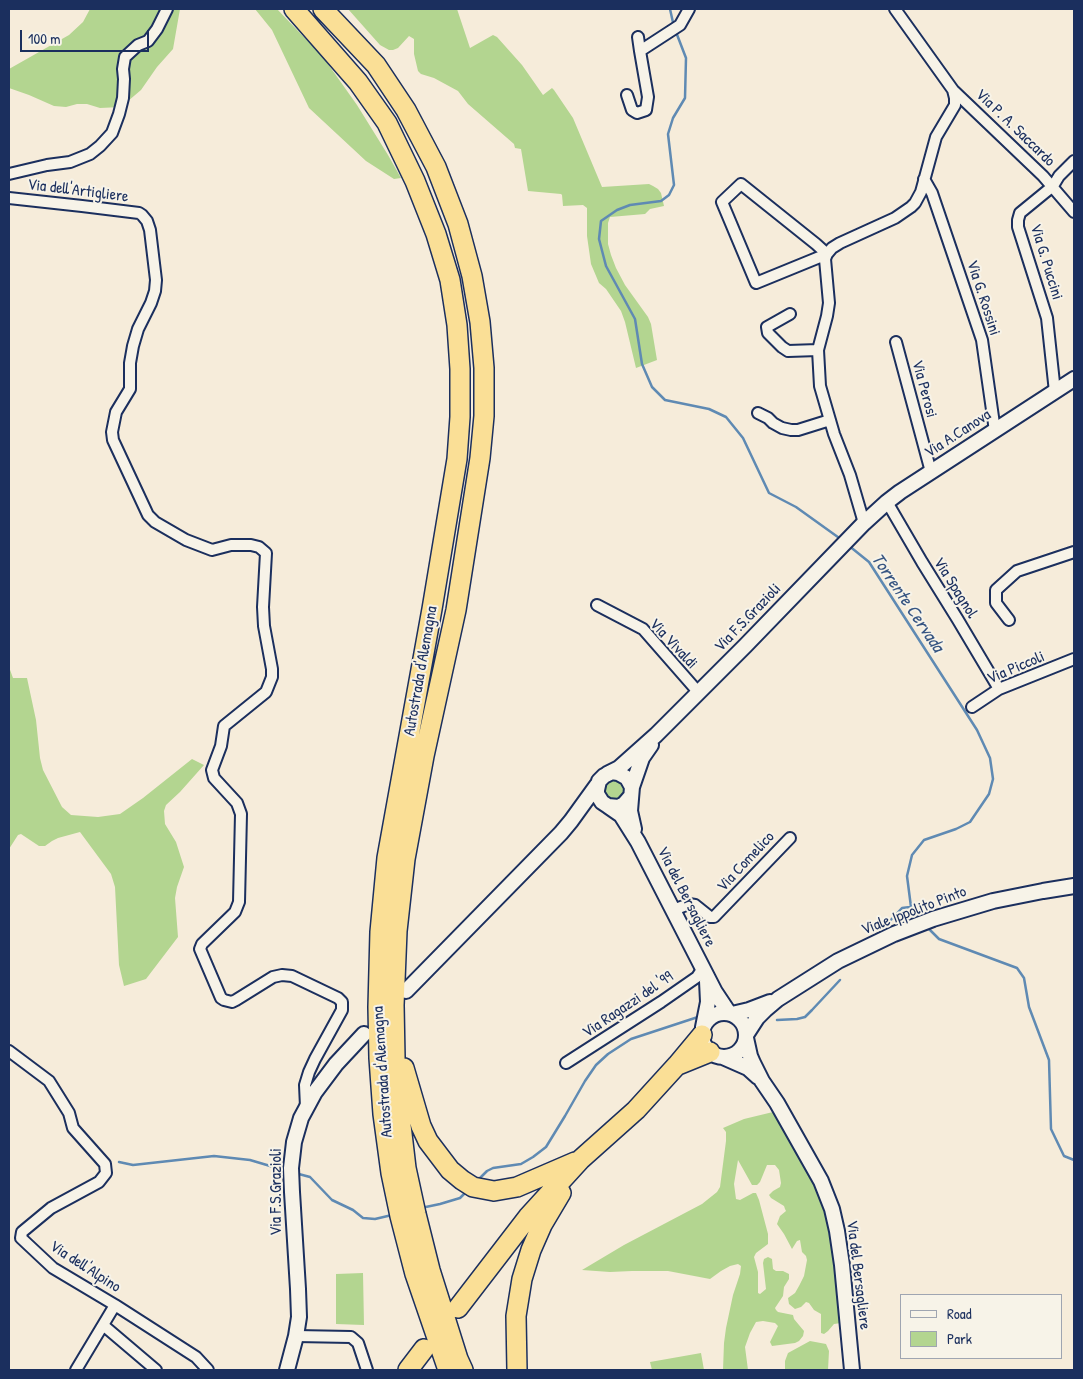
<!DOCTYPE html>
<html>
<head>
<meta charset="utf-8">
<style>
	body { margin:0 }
	#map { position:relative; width:1083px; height:1379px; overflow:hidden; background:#f6ecda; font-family:"Patrick Hand",sans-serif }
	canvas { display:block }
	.frame { position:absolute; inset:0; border:10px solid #1b2f5e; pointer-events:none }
	.legend { position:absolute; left:900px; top:1294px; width:162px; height:65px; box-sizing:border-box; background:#f7f3e8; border:1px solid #9fa5b1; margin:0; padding:6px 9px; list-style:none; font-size:15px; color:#1b2f5e }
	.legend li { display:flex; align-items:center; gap:10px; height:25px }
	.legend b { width:25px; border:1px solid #9fa5b1 }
	.scale { position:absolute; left:20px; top:30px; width:129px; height:22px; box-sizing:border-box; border:2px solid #1b2f5e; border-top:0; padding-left:6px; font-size:15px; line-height:18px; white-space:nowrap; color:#1b2f5e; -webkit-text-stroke:4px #f7f3e8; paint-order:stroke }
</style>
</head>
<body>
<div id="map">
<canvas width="1083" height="1379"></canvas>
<div class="frame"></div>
<ul class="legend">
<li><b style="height:6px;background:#f7f3e8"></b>Road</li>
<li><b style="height:14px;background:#b3d590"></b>Park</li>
</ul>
<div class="scale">100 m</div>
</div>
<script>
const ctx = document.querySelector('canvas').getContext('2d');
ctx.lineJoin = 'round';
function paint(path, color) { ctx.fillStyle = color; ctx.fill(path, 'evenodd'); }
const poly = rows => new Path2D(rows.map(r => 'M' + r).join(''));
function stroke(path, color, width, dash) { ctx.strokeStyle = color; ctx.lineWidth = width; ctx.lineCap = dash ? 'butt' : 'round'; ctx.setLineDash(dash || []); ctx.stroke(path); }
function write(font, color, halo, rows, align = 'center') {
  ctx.font = font + ' "Patrick Hand",sans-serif'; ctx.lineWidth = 4; ctx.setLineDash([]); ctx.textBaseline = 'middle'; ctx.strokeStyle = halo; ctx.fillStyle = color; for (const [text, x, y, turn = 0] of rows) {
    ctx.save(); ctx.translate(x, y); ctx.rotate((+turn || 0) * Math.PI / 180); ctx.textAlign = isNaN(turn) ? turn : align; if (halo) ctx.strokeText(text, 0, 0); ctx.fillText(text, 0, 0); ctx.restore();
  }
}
paint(poly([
	[90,9,180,9,173,49,157,67,141,90,121,107,100,108,87,104,77,104,66,107,54,106,29,95,9,88,9,69,69,35,83,22],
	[255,9,277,9,323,57,357,105,388,155,401,178,394,179,366,161,309,108,272,30],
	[348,9,457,9,470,48,493,35,497,37,522,65,543,95,552,88,554,90,573,118,602,187,649,184,653,186,658,189,661,193,664,206,650,209,645,214,610,217,608,223,608,244,611,255,616,268,625,285,648,317,651,324,657,360,636,368,625,322,621,311,606,289,599,283,591,264,587,236,587,208,583,205,563,206,562,195,561,194,528,191,521,149,515,148,514,144,468,104,458,91,434,78,421,74,418,71,414,54,414,39,409,36,398,48,393,50,389,50,380,45],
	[9,667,13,678,27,678,36,720,40,758,43,770,62,807,71,815,98,817,120,814,143,798,192,759,204,765,180,792,166,805,164,811,165,824,176,842,184,867,177,887,175,898,178,937,146,979,124,986,119,965,115,887,111,874,80,832,58,838,52,841,45,846,39,846,21,834,18,835,9,849],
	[616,778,625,784,625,796,615,802,604,797,603,785,605,782],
	[773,1112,776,1112,820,1192,832,1231,841,1323,834,1324,828,1331,824,1334,821,1333,821,1314,814,1310,809,1303,806,1302,801,1307,795,1309,789,1304,788,1298,795,1293,799,1286,804,1276,807,1260,806,1256,802,1252,800,1240,797,1241,792,1249,784,1234,777,1224,780,1216,786,1211,785,1209,784,1206,771,1198,769,1195,773,1191,780,1187,781,1183,779,1170,775,1165,767,1165,760,1182,757,1185,752,1185,738,1160,734,1184,736,1199,740,1200,753,1193,756,1193,759,1200,768,1234,768,1244,756,1253,754,1257,758,1272,758,1293,760,1294,766,1289,763,1263,764,1259,768,1257,772,1259,773,1269,776,1271,783,1271,789,1274,789,1279,784,1287,783,1296,775,1308,776,1310,778,1312,793,1315,794,1319,804,1331,803,1336,799,1341,795,1343,772,1346,770,1342,778,1326,775,1323,763,1321,756,1322,750,1333,745,1347,748,1370,723,1370,724,1343,726,1328,733,1295,740,1274,741,1266,738,1264,730,1266,721,1271,710,1279,668,1271,632,1271,610,1272,582,1270,624,1245,702,1204,717,1192,720,1187,726,1141,726,1132,723,1128,744,1119],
	[363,1273,364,1325,336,1324,336,1274],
	[810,1341,826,1344,829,1351,828,1370,785,1370,785,1361,788,1353],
	[701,1353,704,1370,652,1370,650,1362]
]), '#b3d590');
stroke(poly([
	[670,9,674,27],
	[676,32,686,58,685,98,673,118,668,134,674,185,669,195,661,201,630,205,617,210,601,221,599,239,606,266,635,319,642,364,652,387,665,400,709,409,726,417,743,438,769,493,796,507,842,540],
	[848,545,869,562,977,730,990,758,993,779,989,794,970,822,956,829,924,840,912,855,907,876,911,907,920,919],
	[888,923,902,908,910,907],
	[927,927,939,939,1017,968,1024,978,1029,1007,1049,1060,1051,1129,1064,1156,1074,1160],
	[777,1020,797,1019,805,1017,812,1010,840,980],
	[119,1162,133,1165,214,1156,250,1160,287,1171],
	[295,1173,310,1177,332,1200,353,1210,363,1218,375,1219,392,1215],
	[478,1180,487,1171,493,1168,521,1164,533,1157,546,1147,565,1116,585,1081,596,1065,608,1054,631,1039,701,1016],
	[421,1208,440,1204,460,1198,467,1191]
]), '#5f8ab3', 2.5);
const street = poly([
	[895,9,953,90,1043,176,1074,212],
	[638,37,640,51,680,25,689,9],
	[627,95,632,110,637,113,646,110,648,97,640,51],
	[9,174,47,165,70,162,90,154,100,146,112,133,119,114,123,98,124,79,123,69,125,57,138,45,148,41,157,29,167,9],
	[924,179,932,193,982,340,995,431],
	[741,184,816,244,827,254,756,283,722,202,741,184],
	[9,198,82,206,139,213,142,215,147,221,150,230,156,280,155,291,151,303,138,329,133,346,130,363,130,389,116,412,112,432,113,440,148,515,155,522,186,540,212,550,231,545,251,545,259,547,266,553,263,607,264,626,272,669,272,677,266,692,224,726,221,746,212,770,214,778,237,803,241,814,239,902,235,912,202,944,200,949,221,998,224,1000,232,1002,236,1000,273,977,282,975,292,976,338,998,342,1002,342,1010,315,1059,309,1072,305,1085,306,1107],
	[790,314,767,327,768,333,782,347,788,351,818,350],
	[896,342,931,472],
	[1055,392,1047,318,1018,227,1018,220,1020,213,1053,186,1059,176,1074,161],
	[758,413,768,418,773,423,782,428,791,430,798,430,830,420],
	[887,502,922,562,958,620,999,689],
	[864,523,850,475,834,434,820,386,818,350,827,316,829,303,825,259,827,254,832,248,840,243,895,218,911,207,915,203,921,192,936,137,955,105,955,98,953,90],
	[597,605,643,629,699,693],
	[1009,620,996,603,996,590,1017,571,1074,552],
	[972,707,999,689,1074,659],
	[673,910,689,904,695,905,710,917,714,917,790,838],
	[9,1051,49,1081,69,1113,73,1128,105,1164,106,1173,99,1182,51,1208,22,1232,21,1238,53,1268,115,1305,196,1357,208,1370],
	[566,1063,661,1002,697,977,703,968],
	[103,1325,156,1370],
	[296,1336,351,1337,358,1343,367,1370],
	[76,1370,115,1305]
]);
const secondary = poly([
	[607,774,619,768,656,735,745,646,864,523,887,502,900,492,1074,379],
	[632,787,642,758,651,745],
	[631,796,624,804,619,807,608,806,602,802,597,794,597,790,599,781,604,776,612,772,618,773,627,778,632,787,630,811,634,829],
	[608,806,621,815,638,842,715,992,729,1013],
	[406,991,561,833,571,821,597,785],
	'702 1035a22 22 0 1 1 44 0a22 22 0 1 1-44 0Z',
	[732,1014,749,1010,770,1002],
	[703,1027,708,1002,707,981],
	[746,1035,757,1018,765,1010,778,999,838,961,894,934,933,919,993,901,1043,891,1074,886],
	[746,1038,750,1056,753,1063,762,1081,777,1103,821,1181,832,1209,837,1231,842,1265,852,1370],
	[723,1057,748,1068,758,1077],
	[287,1370,296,1336,299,1317,298,1289,292,1192,291,1168,294,1142,301,1118,315,1092,336,1064,364,1034]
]);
const highway = poly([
	[294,9,358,82,387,123,415,181,436,234,450,280,457,325,460,369,460,417,457,459,432,609,387,858,380,932,378,1007,379,1058,383,1114,391,1173,400,1216,415,1274,448,1370],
	[323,9,376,65,406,110,436,167,458,224,472,276,480,322,484,368,484,416,480,458,456,610,424,756,405,859,397,931,394,1005,395,1058,399,1108,406,1168,416,1214,430,1270,458,1359,463,1370],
	[678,1065,710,1052],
	[404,1068,421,1126,428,1141,450,1170,462,1180,473,1187,494,1191,517,1187,575,1162],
	[458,1308,528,1217,580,1160,636,1110,677,1065,702,1035],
	[408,1370,424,1349],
	[517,1370,516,1316,522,1279,531,1250,542,1225,561,1193]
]);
stroke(street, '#1b2f5e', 14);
stroke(secondary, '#1b2f5e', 18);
stroke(highway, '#1b2f5e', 22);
stroke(street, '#f7f3e8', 10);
stroke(secondary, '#f7f3e8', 14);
stroke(highway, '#fadf96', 19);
write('16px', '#1b2f5e', '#f7f3e8', [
	["Via P. A. Saccardo",1015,128,44],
	["Via dell'Artigliere",78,191,7],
	["Via G. Puccini",1046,262,73],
	["Via G. Rossini",983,298,72],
	["Via Perosi",924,389,75],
	["Via A.Canova",958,434,-33],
	["Via Spagnol",955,588,58],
	["Via F.S.Grazioli",748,618,-46],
	["Via Vivaldi",673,644,47],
	["Via Piccoli",1016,668,-23],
	["Autostrada d'Alemagna",421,671,-80],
	["Via Comelico",746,862,-47],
	["Via del Bersagliere",686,897,63],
	["Viale Ippolito Pinto",914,911,-21],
	["Via Ragazzi del '99",628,1005,-34],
	["Autostrada d'Alemagna",383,1072,-94],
	["Via F.S.Grazioli",277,1192,-90],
	["Via dell'Alpino",85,1267,33],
	["Via del Bersagliere",858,1275,83]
]);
write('italic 18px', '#375582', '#f7f3e8', [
	["Torrente Cervada",907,603,56]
]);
</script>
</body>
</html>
